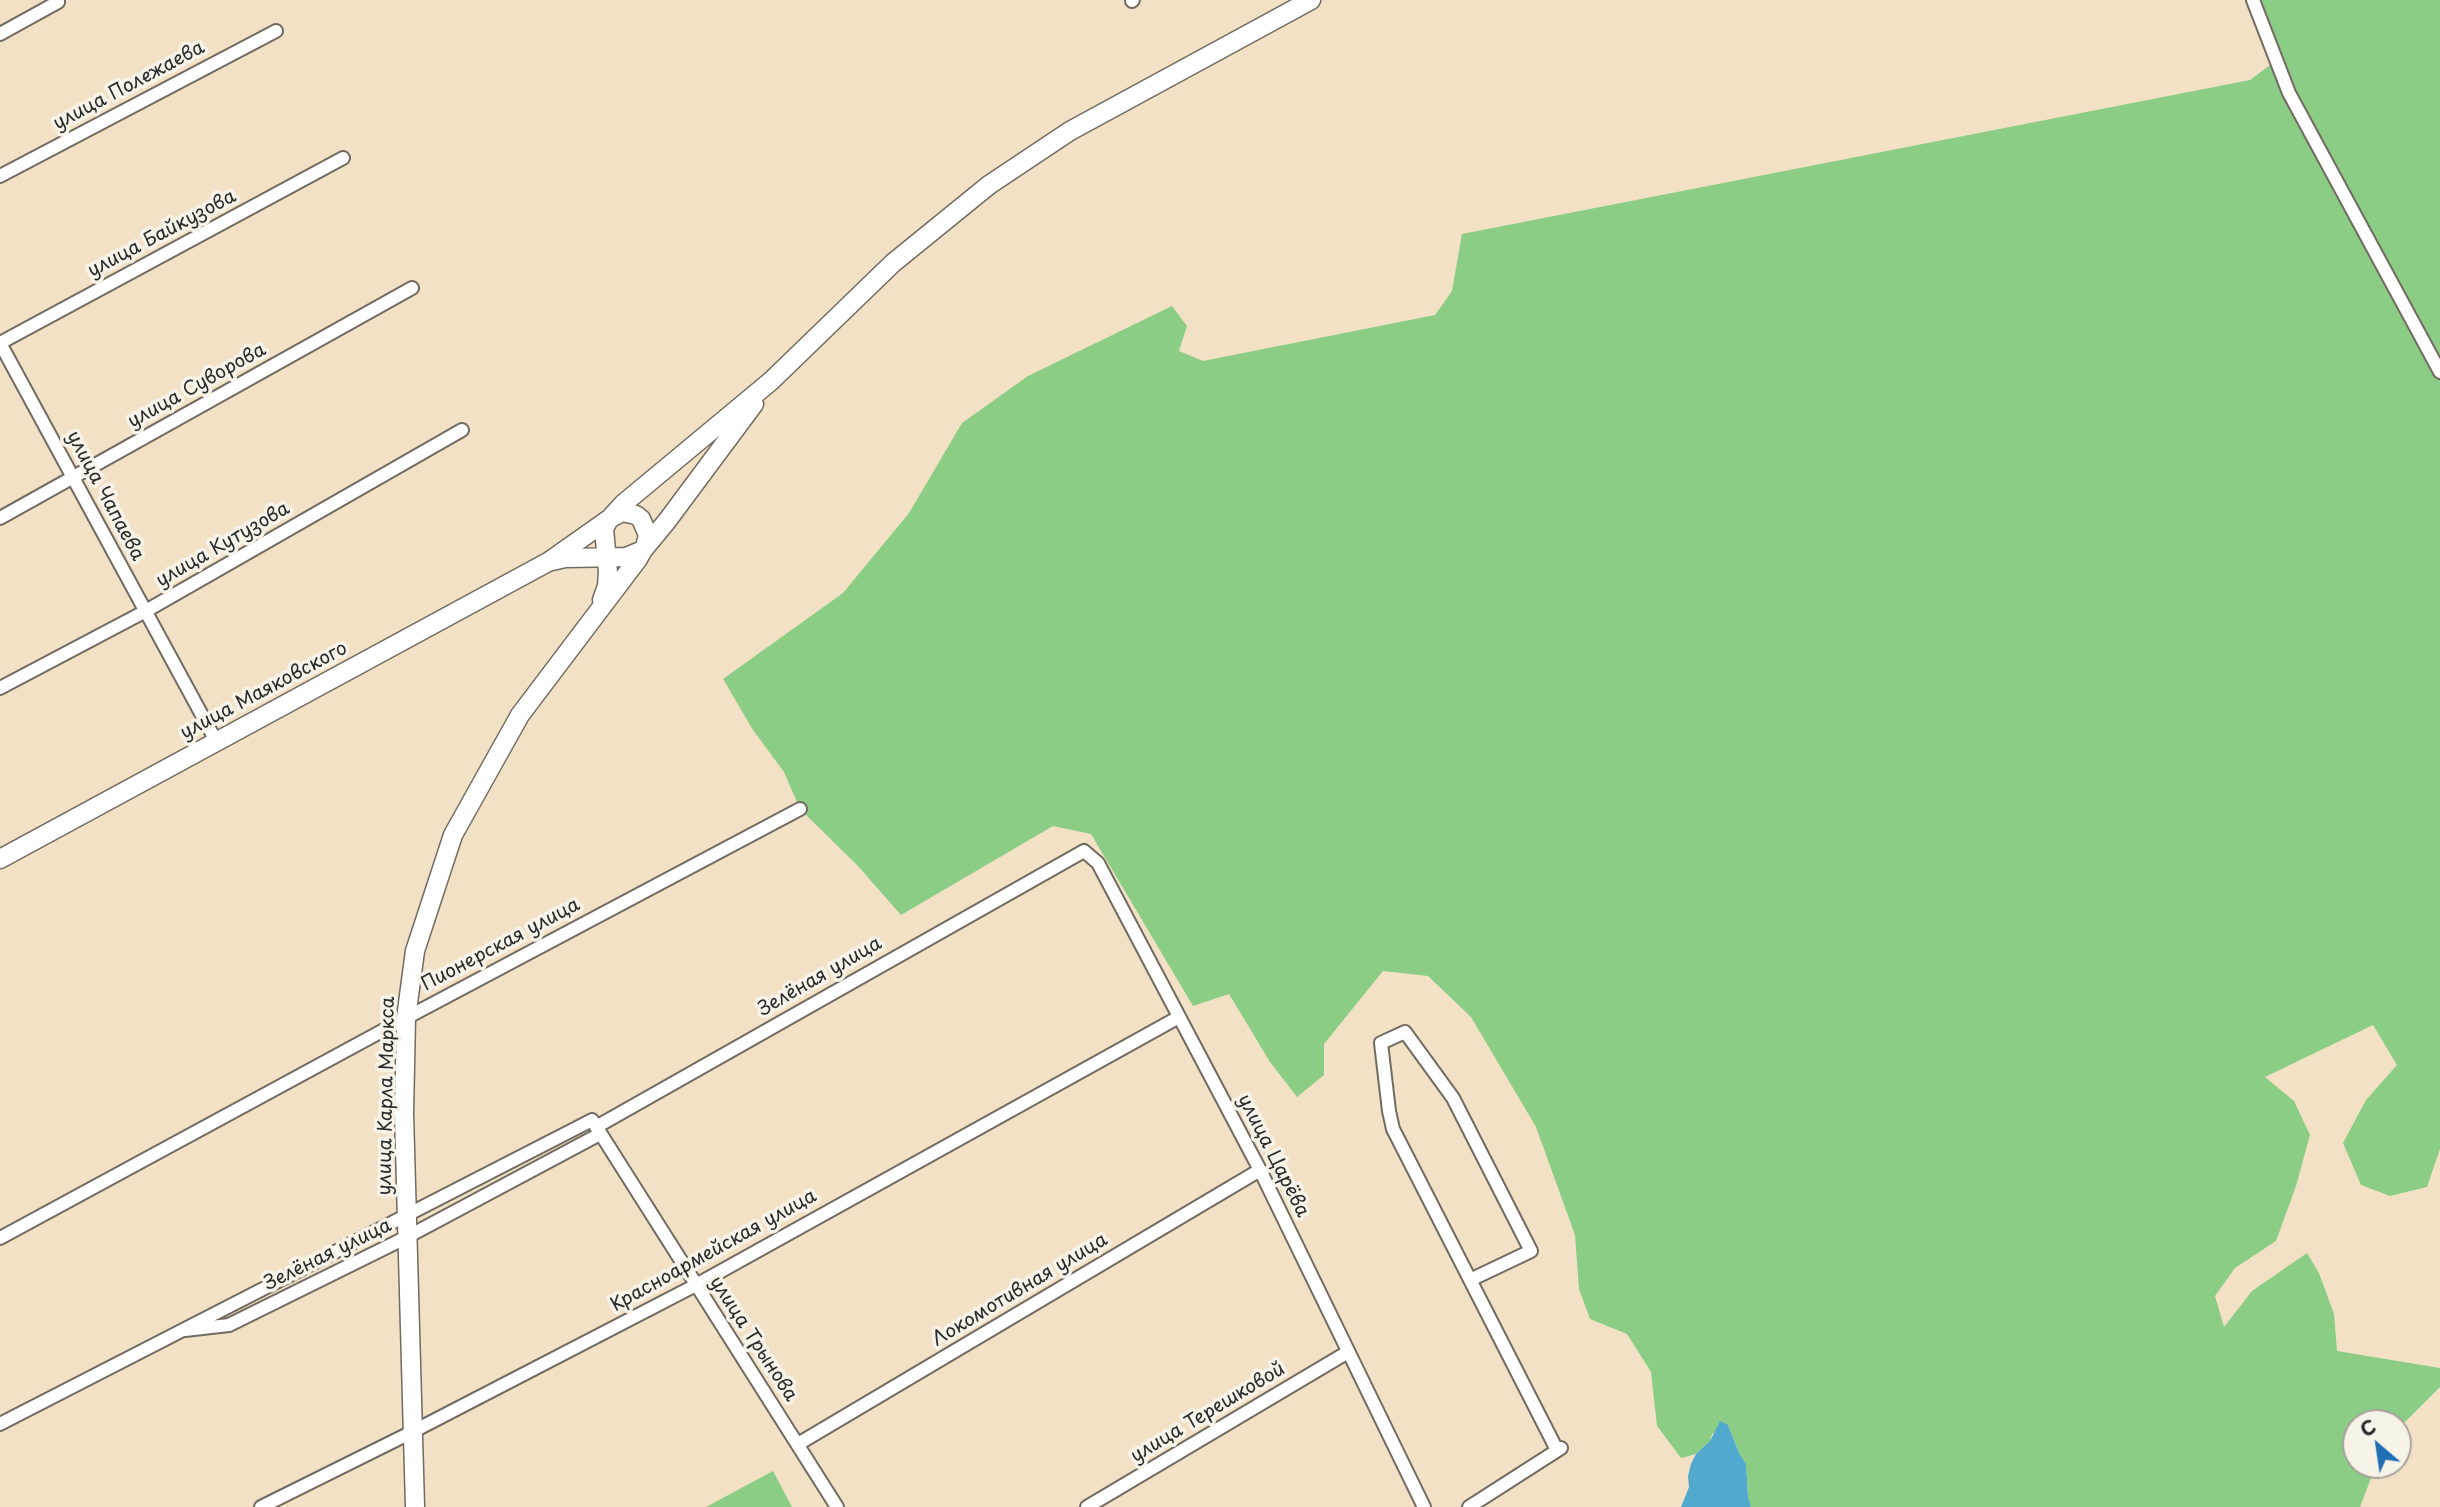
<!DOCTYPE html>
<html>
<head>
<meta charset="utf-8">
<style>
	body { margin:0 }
	#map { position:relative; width:2440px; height:1507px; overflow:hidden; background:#f3e1c6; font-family:"Playpen Sans",sans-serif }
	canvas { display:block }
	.north { position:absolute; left:2342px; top:1409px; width:70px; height:70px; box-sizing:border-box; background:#f7f3e8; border:2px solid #a5a39c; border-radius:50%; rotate:331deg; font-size:19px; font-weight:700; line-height:28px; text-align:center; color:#2b2b2b }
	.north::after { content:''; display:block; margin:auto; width:24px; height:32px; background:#1f6fb2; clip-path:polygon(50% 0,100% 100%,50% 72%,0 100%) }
</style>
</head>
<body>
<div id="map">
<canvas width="2440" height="1507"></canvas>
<div class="north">С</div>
</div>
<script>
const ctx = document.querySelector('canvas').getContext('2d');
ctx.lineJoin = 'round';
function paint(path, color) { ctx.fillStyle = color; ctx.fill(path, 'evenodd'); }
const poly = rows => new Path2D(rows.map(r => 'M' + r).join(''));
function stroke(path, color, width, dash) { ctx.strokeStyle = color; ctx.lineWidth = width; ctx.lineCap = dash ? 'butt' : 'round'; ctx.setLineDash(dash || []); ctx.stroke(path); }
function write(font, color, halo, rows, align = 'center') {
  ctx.font = font + ' "Playpen Sans",sans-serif'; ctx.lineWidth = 7; ctx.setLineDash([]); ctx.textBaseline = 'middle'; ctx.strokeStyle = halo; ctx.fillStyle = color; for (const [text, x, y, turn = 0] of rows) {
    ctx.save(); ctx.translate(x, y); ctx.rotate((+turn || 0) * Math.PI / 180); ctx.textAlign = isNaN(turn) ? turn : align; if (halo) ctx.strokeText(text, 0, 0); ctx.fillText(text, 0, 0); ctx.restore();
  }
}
paint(poly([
	[2260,0,2440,0,2440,1149,2427,1187,2390,1196,2361,1185,2343,1143,2366,1100,2397,1065,2373,1025,2265,1077,2294,1101,2310,1135,2296,1186,2276,1241,2235,1268,2215,1296,2224,1327,2252,1291,2307,1253,2319,1273,2334,1314,2337,1351,2440,1368,2440,1387,2398,1429,2398,1423,2356,1423,2356,1465,2376,1465,2360,1507,1751,1507,1748,1496,1746,1464,1739,1453,1728,1425,1712,1434,1710,1441,1696,1454,1681,1458,1657,1426,1651,1372,1627,1334,1590,1319,1579,1289,1575,1235,1536,1127,1471,1017,1428,976,1383,971,1324,1044,1324,1075,1297,1097,1270,1062,1229,994,1193,1006,1091,834,1053,826,901,915,858,866,800,809,784,772,753,730,723,679,843,593,909,513,962,423,1028,376,1172,306,1187,326,1179,351,1203,361,1435,315,1452,291,1462,234,2250,80,2277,60,2278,45],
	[773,1471,792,1507,706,1507]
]), '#8bcd85');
paint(poly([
	[1720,1421,1728,1425,1739,1453,1746,1464,1748,1496,1751,1507,1681,1507,1689,1487,1688,1476,1691,1464,1696,1454,1710,1441]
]), '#51a9ce');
const street = poly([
	[2253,0,2289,93,2440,372],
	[1132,1,1133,0],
	[0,34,58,2],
	[0,176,276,31],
	[0,343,216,741],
	[0,343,343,158],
	[0,518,412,288],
	[0,688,144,612,462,430],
	[596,1127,1084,851,1098,863,1260,1170,1424,1507],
	[0,1238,406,1018,800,809],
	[1470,1280,1531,1251,1453,1098,1405,1032,1381,1043,1389,1111,1393,1129,1557,1450],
	[185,1330,229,1325,407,1237,600,1134],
	[0,1424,592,1120,837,1507],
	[798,1444,1260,1170],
	[261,1507,412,1432,696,1285,1179,1017],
	[1087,1507,1348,1352],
	[1469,1507,1561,1448]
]);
const secondary = poly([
	[612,516,623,504,771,381,893,263,989,185,1070,131,1311,0],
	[552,561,565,558,626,557,643,550,667,521,754,404],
	[602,600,607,586,608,572,604,529,609,519,622,512,636,515,641,519,648,535,645,547],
	[0,859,548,562,609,519],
	[415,1507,404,1113,406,1018,415,951,453,835,520,715,638,559,643,550]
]);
stroke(street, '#716b61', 16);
stroke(secondary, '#716b61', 21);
stroke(street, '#fff', 12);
stroke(secondary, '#fff', 18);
write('19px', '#2b2b2b', '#f7f3e8', [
	["улица Полежаева",129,86,-28],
	["улица Байкузова",162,234,-28],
	["улица Суворова",197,386,-29],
	["улица Чапаева",105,496,62],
	["улица Кутузова",223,545,-30],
	["улица Маяковского",264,691,-28],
	["Пионерская улица",501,945,-28],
	["Зелёная улица",820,977,-30],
	["улица Карла Маркса",387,1096,-89],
	["улица Царёва",1273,1156,63],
	["Красноармейская улица",714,1251,-29],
	["Зелёная улица",328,1255,-26],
	["Локомотивная улица",1020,1290,-31],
	["улица Трынова",753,1339,57],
	["улица Терешковой",1208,1413,-31]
]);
</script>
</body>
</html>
